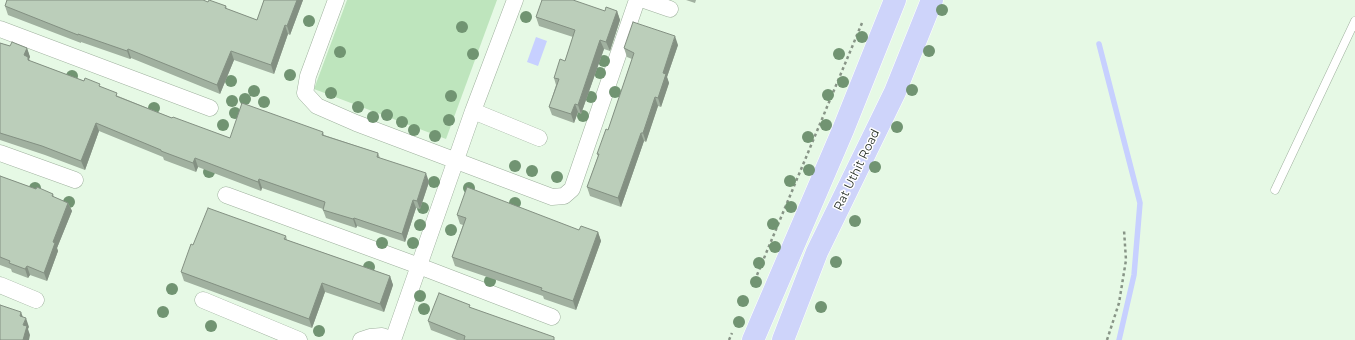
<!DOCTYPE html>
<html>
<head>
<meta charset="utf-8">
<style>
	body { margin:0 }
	canvas { display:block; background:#e6f9e5 }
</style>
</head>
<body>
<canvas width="1355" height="340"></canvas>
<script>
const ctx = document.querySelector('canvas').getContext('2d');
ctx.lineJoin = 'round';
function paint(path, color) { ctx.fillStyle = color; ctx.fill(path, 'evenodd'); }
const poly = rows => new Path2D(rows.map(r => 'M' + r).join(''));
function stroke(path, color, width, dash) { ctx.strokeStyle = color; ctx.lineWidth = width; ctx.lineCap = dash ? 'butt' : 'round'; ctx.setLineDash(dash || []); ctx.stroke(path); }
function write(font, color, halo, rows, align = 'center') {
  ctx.font = font + ' Montserrat,sans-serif'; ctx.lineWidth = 3; ctx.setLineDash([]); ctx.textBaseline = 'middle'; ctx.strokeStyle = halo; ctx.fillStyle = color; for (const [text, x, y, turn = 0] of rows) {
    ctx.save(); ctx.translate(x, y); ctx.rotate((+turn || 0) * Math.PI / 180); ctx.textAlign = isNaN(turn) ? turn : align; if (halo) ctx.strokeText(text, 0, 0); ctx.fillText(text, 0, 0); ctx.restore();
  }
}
paint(poly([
	[347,0,497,0,446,139,314,89]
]), '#bee5bd');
paint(poly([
	[536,37,547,41,538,66,527,62]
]), '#c7d0ff');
stroke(poly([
	[1099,44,1140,203,1134,275,1119,340]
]), '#c7d0ff', 5.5);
const service = poly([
	[1275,190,1355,21]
]);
const minor = poly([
	[336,0,308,76,305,93,317,106,356,123,552,197,564,196,572,189,637,0],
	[644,0,670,9],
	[0,29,210,108],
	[473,111,539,138],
	[0,153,75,180],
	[226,195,419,266,552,317],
	[0,285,36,300],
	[203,300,299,340],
	[361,340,370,337,382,336,393,340],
	[393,340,473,111,515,0]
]);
const primary = poly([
	[753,340,843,130,895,0],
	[783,340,817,252,895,92,932,0]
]);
stroke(service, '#9fb19e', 9);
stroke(minor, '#9fb19e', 17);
stroke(primary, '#fff', 23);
stroke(poly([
	[757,275,862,23],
	[729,340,732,333],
	[1107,340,1119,303,1126,260,1124,230]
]), '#889587', 2.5, [3, 3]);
stroke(service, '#fff', 8);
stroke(minor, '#fff', 16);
stroke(primary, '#ced4fa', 22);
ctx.fillStyle = '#719472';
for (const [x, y] of [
	[942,10],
	[526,17],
	[309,21],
	[462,27],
	[862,37],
	[929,51],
	[340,52],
	[473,54],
	[839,54],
	[604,61],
	[600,73],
	[290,75],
	[72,76],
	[231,81],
	[843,82],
	[912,90],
	[254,91],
	[615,92],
	[331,93],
	[828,95],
	[451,96],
	[591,97],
	[245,99],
	[232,101],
	[264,102],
	[358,107],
	[154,108],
	[235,113],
	[387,115],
	[583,116],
	[373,117],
	[449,120],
	[402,122],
	[223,125],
	[826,125],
	[897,127],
	[414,130],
	[435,136],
	[808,137],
	[515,166],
	[875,167],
	[809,170],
	[532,171],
	[209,172],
	[557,177],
	[790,181],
	[434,182],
	[35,188],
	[469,188],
	[69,202],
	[515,203],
	[791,207],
	[423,208],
	[855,221],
	[773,224],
	[420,225],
	[451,230],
	[382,243],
	[413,243],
	[775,247],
	[836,262],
	[759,263],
	[369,267],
	[490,281],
	[756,282],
	[172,289],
	[420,296],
	[743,301],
	[821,307],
	[424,309],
	[163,312],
	[739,322],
	[211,326],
	[319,331]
]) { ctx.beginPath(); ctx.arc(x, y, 6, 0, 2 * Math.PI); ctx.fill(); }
paint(poly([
	[264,0,303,0,290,35,288,34,274,74,234,60,220,94,131,58,130,59,81,42,81,43,8,15,5,6,208,2,226,6,227,9,257,20],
	[686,0,696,0,695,3],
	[605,11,617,11,620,20,610,51,604,49,581,114,578,112,574,123,552,115,549,107,556,85,554,78,565,61,573,37,539,26,536,17],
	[0,43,10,46,27,48,30,57,29,59,30,61,101,87,118,96,172,118,230,138,323,132,324,135,378,153,380,158,429,182,420,209,416,208,405,242,357,226,356,228,326,218,323,210,323,209,262,188,261,191,198,167,196,172,164,160,163,157,99,131,85,170,45,155,0,140],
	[678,45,667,77,669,83,661,107,658,106,646,142,644,141,621,207,590,196,587,187,598,156,597,154,608,130,632,59,627,57,624,48],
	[0,176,36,189,53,194,54,197,68,203,72,211,57,248,58,251,47,281,30,275,28,278,12,272,11,269,0,265],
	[457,215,579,230,598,232,601,241,576,310,544,299,543,296,455,266,452,257,463,225,460,224],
	[286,236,287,240,390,276,393,285,384,312,325,292,312,328,184,281,181,272,193,245],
	[471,308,555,340,457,340,431,330,428,321]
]), '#a1b1a0');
paint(poly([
	[297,0,303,0,290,35,287,26],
	[617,11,620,20,610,51,606,42],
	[285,25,288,34,274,74,271,65],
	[675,36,678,45,667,77,669,83,661,107,658,98,663,73],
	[600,40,604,49,581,114,578,105],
	[27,48,30,57,29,59,32,66,24,55],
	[128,49,131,58,130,59,127,51],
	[231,51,234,60,220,94,217,85],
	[655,97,658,106,646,142,643,133],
	[575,104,578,112,574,123,571,114],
	[96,123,99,131,85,170,81,161],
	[641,133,644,141,621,207,618,198],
	[195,158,198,167,196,172,193,163],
	[426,173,429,182,420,209,417,201],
	[259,179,262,188,261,191,258,182],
	[413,200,416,208,405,242,402,234],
	[68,203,72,211,57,248,58,251,47,281,44,273,53,242],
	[354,218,357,226,356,228,353,219],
	[598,232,601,241,576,310,573,301],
	[27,266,30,275,28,278,25,269],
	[390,276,393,285,384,312,380,304],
	[322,283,325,292,312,328,309,319],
	[21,312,24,320,20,316],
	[26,318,29,327,28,329,30,335,29,340,23,340,23,325]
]), '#839082');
const building = poly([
	[7,0,203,0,208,2,209,0,226,6,225,8,257,20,264,0,297,0,287,26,285,25,271,65,231,51,217,85,128,49,127,51,78,34,78,35,5,6,7,0],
	[542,0,573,0,605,11,606,7,617,11,606,42,600,40,578,105,575,104,571,114,549,107,559,79,554,78,560,59,565,61,575,30,536,17,542,0],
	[633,22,675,36,663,73,666,74,658,98,655,97,643,133,641,133,618,198,587,187,599,154,597,154,606,129,608,130,634,53,624,48,633,22],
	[12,42,27,48,24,55,28,57,28,60,84,81,85,78,100,84,99,86,117,93,116,96,172,118,173,117,230,138,242,103,323,132,322,135,378,153,377,157,426,173,417,201,413,200,402,234,354,218,353,219,323,210,325,202,259,179,258,182,195,158,193,163,161,151,161,150,96,123,81,161,42,146,0,133,0,43,10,46,12,42],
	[0,176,36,189,37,187,53,194,52,196,68,203,53,242,55,243,44,273,27,266,25,269,9,263,10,261,0,257,0,176],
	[467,187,579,230,581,226,598,232,573,301,541,290,542,288,452,257,466,218,457,215,467,187],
	[208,208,286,236,284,239,390,276,380,304,322,283,309,319,181,272,191,244,193,245,208,208],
	[439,293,470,305,469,307,554,337,554,340,464,340,465,336,428,321,439,293],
	[0,305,21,312,20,316,26,318,23,325,27,326,23,340,0,340,0,305]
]);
paint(building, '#bbceba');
stroke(building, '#839082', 1);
write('12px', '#262e26', '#fff', [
	["Rat Uthit Road",857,170,-64]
]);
</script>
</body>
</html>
